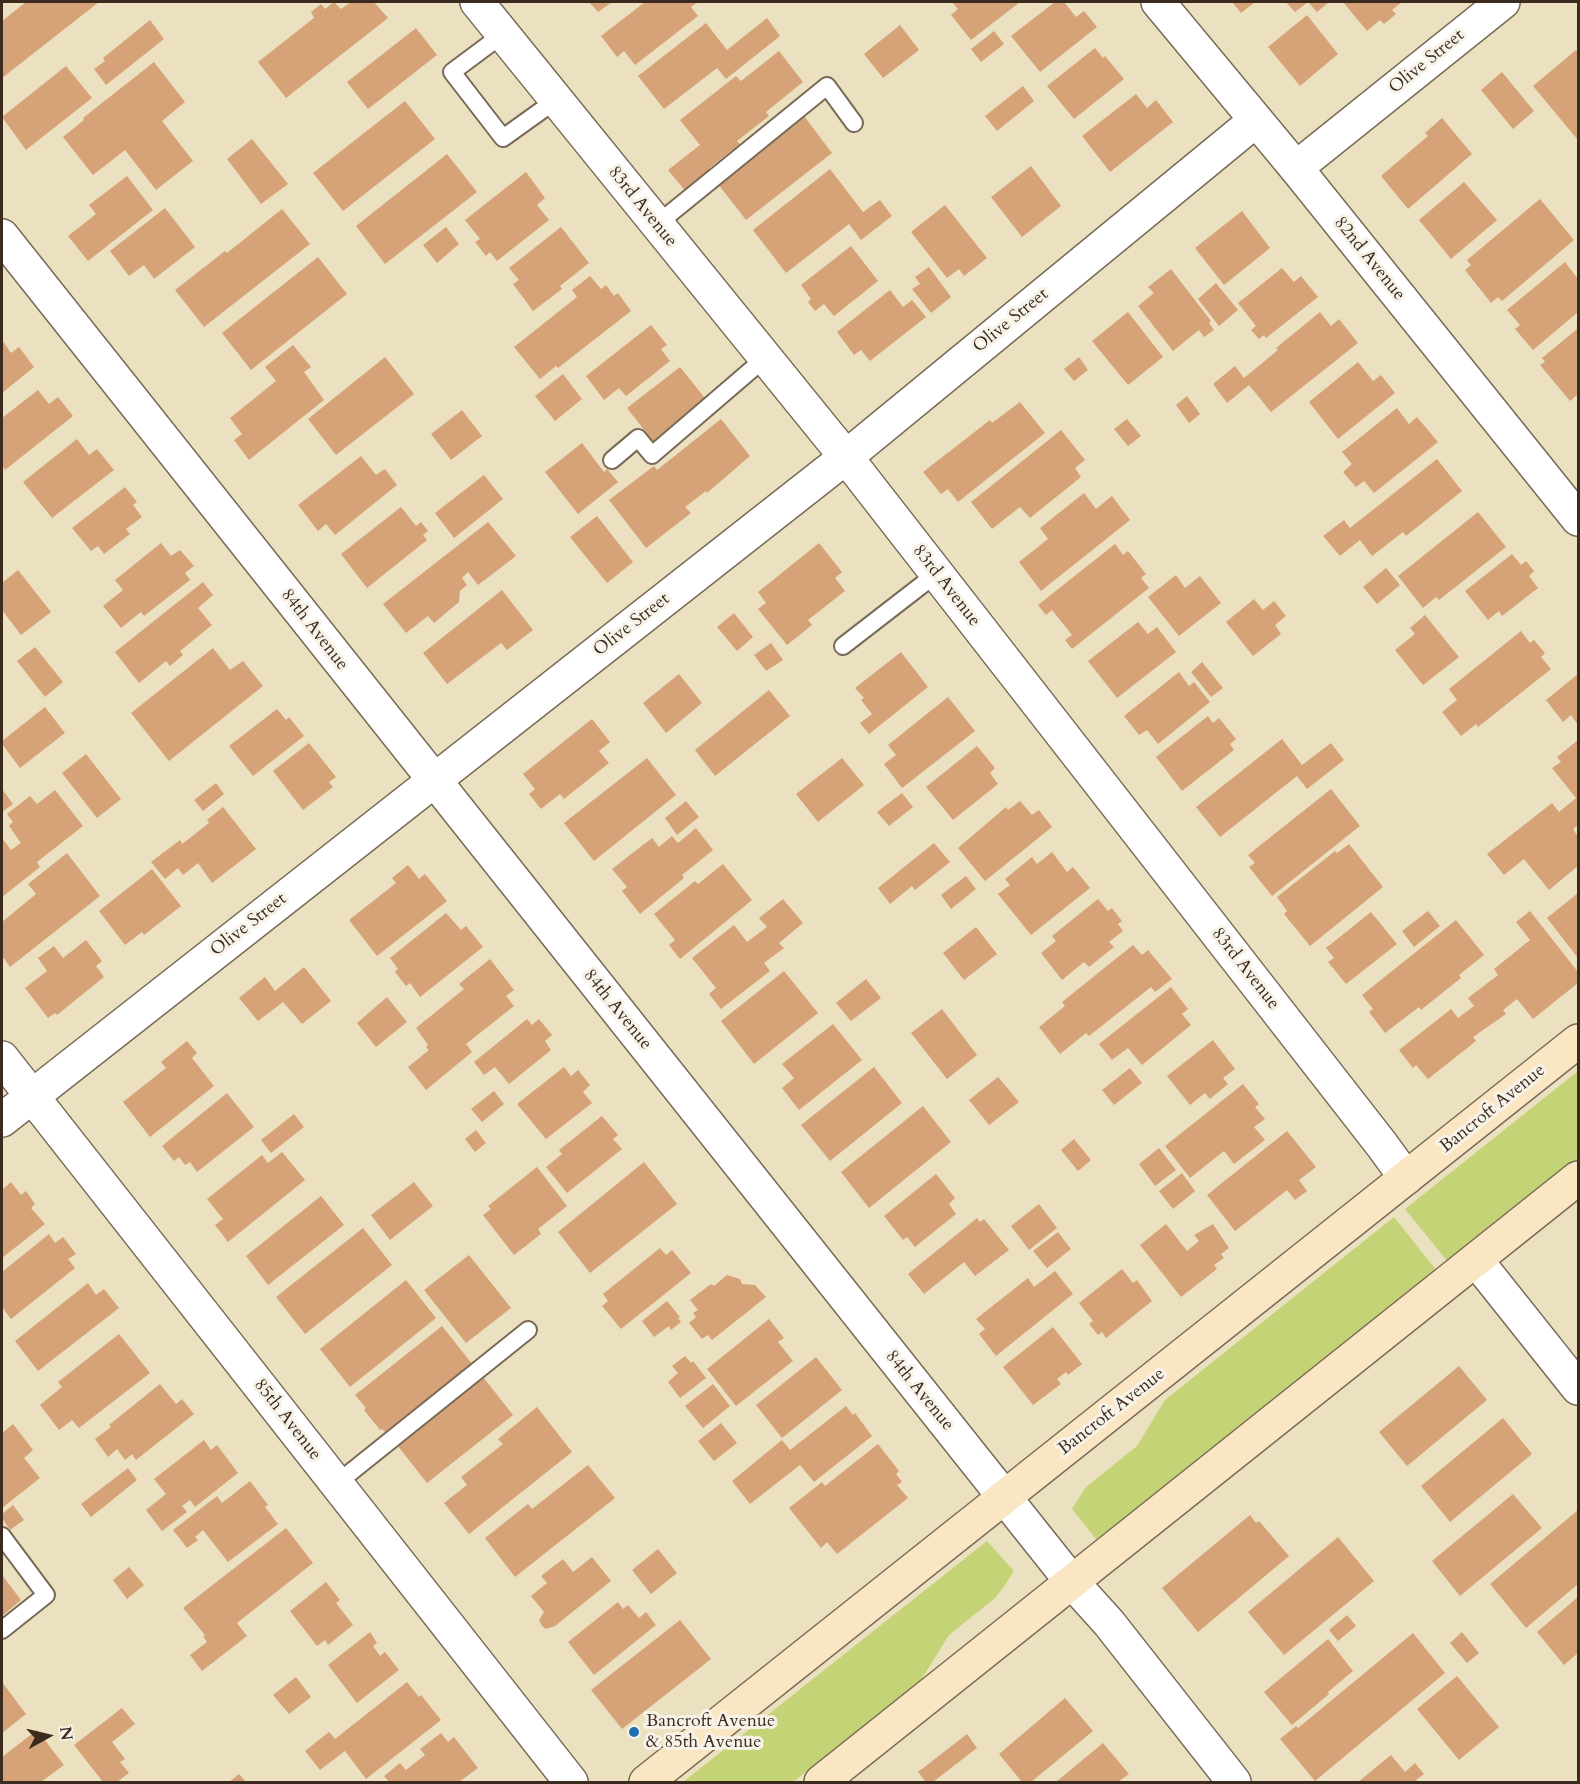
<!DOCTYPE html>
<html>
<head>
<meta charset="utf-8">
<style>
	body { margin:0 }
	#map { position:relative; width:1580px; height:1784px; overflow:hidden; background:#ebe1c0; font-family:Cardo,serif }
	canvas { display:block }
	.frame { position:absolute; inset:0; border:3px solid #3b2a1e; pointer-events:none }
	.north { position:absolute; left:18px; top:1706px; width:60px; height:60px; -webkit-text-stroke:4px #f7f3e8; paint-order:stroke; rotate:82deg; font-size:16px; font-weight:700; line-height:24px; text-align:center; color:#3b2a1e }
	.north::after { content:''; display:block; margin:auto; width:21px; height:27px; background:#3b2a1e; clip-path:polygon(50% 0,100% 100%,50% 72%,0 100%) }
</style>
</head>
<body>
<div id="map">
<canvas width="1580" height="1784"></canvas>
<div class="frame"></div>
<div class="north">N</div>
</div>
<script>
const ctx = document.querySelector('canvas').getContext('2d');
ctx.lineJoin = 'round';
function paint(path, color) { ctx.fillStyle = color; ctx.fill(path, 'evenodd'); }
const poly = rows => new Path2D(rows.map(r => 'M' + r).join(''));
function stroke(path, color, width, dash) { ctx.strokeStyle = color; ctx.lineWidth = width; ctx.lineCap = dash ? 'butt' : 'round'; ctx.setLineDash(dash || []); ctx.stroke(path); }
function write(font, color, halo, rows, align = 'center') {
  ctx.font = font + ' Cardo,serif'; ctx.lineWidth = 6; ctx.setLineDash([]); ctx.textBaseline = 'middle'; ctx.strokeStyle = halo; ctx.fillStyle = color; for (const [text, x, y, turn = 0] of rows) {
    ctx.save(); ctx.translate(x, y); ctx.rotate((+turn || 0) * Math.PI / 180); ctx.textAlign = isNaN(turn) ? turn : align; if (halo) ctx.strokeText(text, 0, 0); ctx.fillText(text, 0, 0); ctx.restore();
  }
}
paint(poly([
	[1578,1071,1578,1158,1448,1262,1405,1209],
	[1394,1217,1437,1271,1111,1530,1096,1539,1072,1509,1086,1487,1137,1446,1165,1400],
	[987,1541,1014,1571,1003,1588,995,1598,949,1635,919,1683,793,1782,683,1782]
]), '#c4d375');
paint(poly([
	[26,2,99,2,2,78,2,21],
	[334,2,341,9,351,2,374,2,388,18,286,98,258,62,314,18,311,12,321,4,325,9],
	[589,2,612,2,598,12],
	[645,2,698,2,691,7,698,16,635,65,624,51,617,57,601,36],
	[952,2,1020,2,971,40,951,15,958,9],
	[1055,2,1064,2,1076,17,1084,11,1097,27,1040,72,1011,36],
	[1232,2,1255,2,1241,13],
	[1286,2,1329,2,1317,12,1308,2,1295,12],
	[1343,2,1402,2,1392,10,1396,14,1384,24,1380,20,1367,31],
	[1307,15,1338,54,1300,86,1268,47],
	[767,18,780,36,726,79,717,68,664,109,638,76,706,23,727,50],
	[150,20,164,39,106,85,94,69,105,61,103,58],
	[900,25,919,50,883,78,864,54],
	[416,28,437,55,368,109,347,82],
	[994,31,1004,44,981,62,971,49],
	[1095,48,1103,58,1105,56,1124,79,1074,119,1047,86],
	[1576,50,1578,53,1578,140,1533,86],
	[779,51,803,82,766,112,769,116,737,141,740,144,709,168,714,173,687,193,668,170,700,145,680,120,736,76,741,81],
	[154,62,185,102,162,121,193,161,156,190,125,150,93,175,63,137,84,120,83,118],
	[66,66,92,98,26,150,2,117],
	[1502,72,1534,111,1513,129,1481,90],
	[1023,86,1034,101,997,131,985,116],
	[1136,94,1147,108,1156,100,1173,122,1110,172,1082,136],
	[405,101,435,139,343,211,313,173],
	[804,116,832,153,746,220,718,184],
	[1442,118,1472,154,1408,209,1381,176,1428,136,1425,133],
	[252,139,288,184,261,204,227,159],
	[447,154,477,192,385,264,356,226],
	[1031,166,1061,206,1022,237,991,197],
	[830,169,863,212,880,200,892,216,861,240,849,224,786,273,753,230],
	[526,172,545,198,537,205,549,220,497,261,490,252,486,256,475,242,480,239,465,220],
	[127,176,153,210,88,261,68,236,96,214,89,205],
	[1464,182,1497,220,1451,259,1419,220],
	[1540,199,1574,240,1502,301,1498,297,1491,303,1465,270,1471,265,1467,260],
	[945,205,987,258,964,276,959,269,947,278,911,232],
	[165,208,195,247,154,279,144,265,129,276,110,251],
	[282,209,310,244,204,327,175,290,225,251,227,253],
	[1242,211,1270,248,1224,285,1195,248],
	[446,227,459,244,437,263,423,245],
	[561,227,589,263,560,286,562,289,533,311,513,284,519,280,509,268],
	[851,246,878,281,834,316,824,304,815,311,808,302,811,299,801,285],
	[318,257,347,294,251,370,222,333],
	[1565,262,1578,279,1578,312,1533,350,1515,329,1520,325,1507,310],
	[929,267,951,297,931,313,912,289,920,284,915,277],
	[1282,268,1294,282,1301,276,1318,297,1266,338,1264,335,1259,339,1251,330,1256,326,1238,303],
	[1171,269,1211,321,1209,323,1214,330,1204,337,1199,330,1173,351,1138,306,1154,293,1148,287],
	[590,276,601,289,606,285,614,296,618,293,631,311,558,368,556,366,540,379,514,347,577,297,572,290],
	[1216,283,1238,310,1219,326,1198,299],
	[890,290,903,307,912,300,926,317,870,361,861,350,854,355,837,332],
	[1128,312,1163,357,1128,385,1092,341],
	[1320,312,1331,326,1339,319,1358,343,1271,412,1249,385,1227,403,1213,384,1235,366,1244,378,1278,350,1276,348],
	[651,325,667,345,661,349,670,361,626,396,619,388,604,400,586,376],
	[1577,329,1578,397,1577,395,1570,401,1540,365,1545,362,1542,358],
	[2,340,11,353,19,347,34,367,2,393],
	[293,345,311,367,304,372,324,400,249,460,234,440,242,434,230,418,276,381,265,367],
	[385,357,414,394,336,455,308,419],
	[1079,357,1088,370,1074,381,1064,369],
	[1358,362,1373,381,1381,375,1395,393,1338,439,1309,402],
	[680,367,708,402,697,406,663,434,666,437,656,445,627,408],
	[563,374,582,399,555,421,535,396],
	[38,390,49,404,58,397,73,416,5,470,2,465,2,418],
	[1187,396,1200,414,1189,423,1176,405],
	[1020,402,1045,433,958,502,948,489,941,494,923,472,990,420,992,423],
	[1397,408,1409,424,1417,417,1438,442,1374,493,1364,481,1356,487,1343,472,1352,464,1342,452],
	[462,410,482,436,451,460,431,434],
	[721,419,750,456,707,493,706,491,685,507,691,513,646,548,609,500,654,466,657,470],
	[1127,419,1141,436,1128,446,1114,429],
	[1061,430,1085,460,1075,468,1081,477,1030,518,1020,507,992,529,971,502],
	[77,439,89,455,97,449,114,470,52,518,23,482],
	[582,443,604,472,607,469,618,482,578,514,545,472],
	[361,456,376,475,385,469,397,485,335,535,326,524,318,531,298,505],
	[1437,459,1462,491,1406,536,1403,532,1372,556,1360,540,1340,556,1323,536,1344,520,1350,528],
	[484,475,503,499,454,538,435,513],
	[125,487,137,502,133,505,142,517,126,529,130,534,104,554,98,546,91,551,72,528],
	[1084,493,1096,509,1112,496,1130,520,1041,591,1019,562,1048,539,1040,528],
	[401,507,416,526,421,522,428,531,423,535,427,540,367,588,341,554],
	[1478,512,1506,547,1439,600,1436,597,1423,608,1398,576],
	[597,516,633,562,607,583,570,537],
	[488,522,516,556,478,585,468,572,462,578,467,585,460,591,459,602,434,623,428,616,406,633,383,604],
	[161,543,171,556,180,550,194,566,185,573,190,580,144,616,141,612,121,628,103,606,123,590,115,580],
	[819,543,842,572,835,578,845,591,808,620,812,625,787,645,758,609,766,603,758,592],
	[1115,544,1123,555,1128,551,1146,574,1141,578,1149,588,1072,649,1065,640,1072,635,1052,610,1046,615,1038,605],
	[1512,554,1521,565,1526,561,1534,571,1529,576,1538,588,1502,616,1499,611,1488,620,1465,591],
	[1386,568,1400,585,1377,604,1363,587],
	[18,570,51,612,21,635,2,610,2,583],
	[1176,575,1185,588,1200,576,1221,603,1179,636,1148,597],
	[203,582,213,595,198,608,212,625,180,651,183,655,170,666,166,661,139,683,115,652],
	[502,590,533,630,507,650,501,643,447,684,423,653],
	[1254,599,1263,610,1274,601,1286,616,1275,625,1281,634,1253,656,1226,622],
	[734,613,753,637,737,651,717,627],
	[1425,615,1459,657,1423,685,1395,650,1415,634,1410,628],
	[1138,622,1148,634,1157,627,1176,652,1117,698,1088,661],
	[1521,631,1530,643,1534,640,1545,653,1541,657,1551,669,1478,727,1476,724,1461,736,1442,712,1457,700,1449,689],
	[771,643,783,660,766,671,754,655],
	[35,647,63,682,45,697,17,661],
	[213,648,230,670,243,661,263,686,169,761,131,713],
	[901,652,928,687,869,734,860,723,872,714,861,700,864,698,855,688],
	[1202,662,1223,688,1211,697,1191,672],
	[1179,672,1189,686,1194,682,1210,702,1158,744,1147,730,1139,735,1124,716],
	[679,674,702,703,666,733,643,703],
	[1578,674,1578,725,1571,715,1563,722,1546,700],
	[769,690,790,716,715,776,695,750],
	[948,697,975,731,902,788,884,764,896,755,888,745],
	[45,707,65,733,20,768,2,744,2,741],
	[277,709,286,720,289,717,304,736,253,776,229,746],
	[1208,716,1213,723,1219,718,1236,739,1230,744,1234,750,1182,791,1156,757],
	[592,719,610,742,599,751,609,763,564,799,560,794,541,809,529,794,535,789,523,774],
	[1282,739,1302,765,1331,743,1344,760,1307,789,1297,776,1220,837,1196,807],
	[1578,740,1578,825,1573,829,1578,837,1578,866,1549,890,1524,859,1504,875,1487,854,1552,803,1559,812,1576,798,1552,768,1561,762,1557,757],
	[309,743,336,777,329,782,333,787,303,810,273,771],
	[977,746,995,768,990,773,998,784,953,820,926,787],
	[86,754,121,799,97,818,62,773],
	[647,758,676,795,594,861,564,823],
	[842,758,864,785,818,822,796,794],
	[216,783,224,794,203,811,194,800],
	[2,789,13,804,2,812],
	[1331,789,1360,826,1272,896,1249,867,1255,863,1248,855],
	[55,790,83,826,37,862,40,867,2,897,2,838,11,850,21,843,9,826,13,822,7,814,30,796,37,804],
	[902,793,913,807,889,826,877,812],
	[686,801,699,817,677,835,665,818],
	[1020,801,1032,815,1039,810,1052,827,985,881,958,848,1006,807,1008,810],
	[223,807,256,849,212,883,198,863,183,875,178,868,165,879,151,862,180,840,182,844,209,823,207,820],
	[696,828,713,850,682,875,684,878,640,914,622,891,627,887,612,869,652,838,659,847,672,836,678,843],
	[934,843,950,862,915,890,912,886,890,904,878,888],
	[1349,844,1383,887,1310,946,1284,914,1287,911,1277,897,1335,851,1337,853],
	[1052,852,1067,872,1073,867,1090,888,1031,935,998,894,1010,885,1005,879,1032,857,1037,864],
	[67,853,100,896,10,967,2,956,2,922,36,894,28,884],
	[723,864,752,900,680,959,669,945,675,940,654,914,695,881,698,884],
	[408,865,419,879,425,874,447,901,377,956,349,920,396,883,392,878],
	[152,869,181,906,144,935,142,932,125,945,99,911],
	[966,876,976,889,951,909,941,895],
	[1578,893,1578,958,1547,918],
	[783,899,803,923,779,943,784,948,764,963,770,971,721,1009,709,994,716,988,692,958,734,925,747,942,767,927,759,918],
	[1098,899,1108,911,1112,908,1122,921,1118,924,1123,931,1109,942,1114,947,1089,967,1084,962,1062,980,1041,953,1056,941,1052,936],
	[1428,911,1440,926,1414,947,1402,931],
	[1530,911,1578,972,1578,983,1533,1019,1517,999,1503,1010,1506,1014,1473,1037,1476,1041,1428,1079,1416,1065,1413,1068,1399,1050,1451,1009,1458,1018,1474,1006,1468,998,1498,975,1494,969,1530,940,1516,922],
	[1371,912,1397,944,1346,984,1328,962,1334,958,1326,948],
	[446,913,461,930,466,926,483,947,420,997,410,983,406,986,395,972,398,969,390,958],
	[1456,920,1484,955,1459,975,1461,978,1421,1010,1419,1007,1385,1033,1369,1012,1373,1009,1362,995],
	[976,927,997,954,964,980,943,953],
	[86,940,102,961,96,966,104,977,57,1015,55,1013,48,1018,25,988,47,971,38,958,54,946,63,958],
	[1133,945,1142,955,1148,950,1172,979,1155,992,1151,987,1089,1036,1086,1033,1060,1054,1039,1027,1065,1006,1062,1002],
	[490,959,514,990,506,996,514,1006,466,1044,472,1052,426,1090,408,1067,429,1050,426,1047,428,1045,416,1028,464,989,459,984],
	[304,967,331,1001,302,1024,283,1002,258,1021,239,998,265,977,275,991],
	[784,971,818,1013,754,1064,721,1021],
	[866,979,881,998,851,1021,836,1003],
	[1171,987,1188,1009,1182,1014,1191,1025,1142,1065,1128,1048,1112,1060,1099,1044],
	[387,997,407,1022,376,1047,357,1023],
	[942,1009,977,1055,947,1079,911,1033],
	[527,1019,532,1025,539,1019,552,1035,545,1041,551,1050,509,1084,495,1067,484,1075,474,1062],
	[833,1024,862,1060,799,1110,782,1088,794,1078,782,1064],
	[1213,1040,1235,1069,1223,1078,1228,1084,1210,1099,1205,1093,1190,1105,1167,1076],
	[187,1041,197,1053,192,1058,214,1086,150,1137,123,1102,166,1068,161,1062],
	[564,1067,571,1076,578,1070,590,1085,583,1092,592,1103,546,1139,517,1104],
	[874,1067,902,1103,830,1161,801,1125],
	[1130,1068,1142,1083,1114,1105,1102,1090],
	[998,1077,1019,1102,989,1125,969,1100],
	[1243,1084,1259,1104,1255,1107,1265,1119,1254,1127,1265,1140,1234,1164,1224,1151,1190,1178,1165,1146],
	[494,1091,504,1104,482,1122,471,1109],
	[227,1093,254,1127,197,1172,190,1162,185,1165,179,1157,174,1161,162,1146],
	[923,1106,951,1142,869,1208,841,1172],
	[294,1114,304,1127,271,1153,261,1140],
	[602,1116,618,1135,613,1139,622,1149,567,1193,546,1167,562,1154,559,1150],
	[476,1130,486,1143,475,1152,465,1139],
	[1287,1131,1316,1167,1299,1180,1307,1191,1295,1200,1287,1190,1235,1231,1207,1195],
	[1074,1139,1091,1160,1078,1171,1061,1150],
	[1159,1148,1176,1170,1155,1186,1139,1164],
	[282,1152,305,1180,228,1242,215,1225,223,1219,207,1199,262,1155,268,1163],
	[644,1162,677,1204,590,1273,558,1232],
	[537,1167,567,1206,538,1229,541,1234,514,1255,483,1215,491,1209,488,1206],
	[1182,1173,1195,1191,1173,1209,1159,1191],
	[936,1174,955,1198,949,1204,956,1214,915,1247,907,1237,903,1240,884,1216],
	[11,1182,21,1195,26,1191,35,1204,31,1208,45,1224,2,1258,2,1190],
	[414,1182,433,1206,390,1240,371,1215],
	[321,1196,344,1225,268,1285,246,1256],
	[1039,1204,1057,1228,1029,1250,1011,1226],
	[977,1218,980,1222,984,1219,1009,1250,975,1276,964,1262,924,1294,908,1274],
	[1166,1224,1187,1251,1199,1241,1194,1235,1213,1224,1229,1248,1221,1254,1224,1258,1214,1265,1217,1269,1181,1297,1140,1245],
	[363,1228,392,1265,305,1334,276,1297],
	[1058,1232,1071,1249,1047,1268,1033,1251],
	[49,1234,55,1243,63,1237,76,1254,68,1259,75,1268,11,1319,2,1307,2,1272],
	[660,1248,666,1255,672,1250,691,1273,621,1329,602,1306,608,1301,603,1294],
	[469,1255,511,1308,466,1343,424,1290],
	[1122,1269,1133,1283,1137,1280,1152,1301,1106,1338,1102,1332,1098,1335,1089,1324,1093,1321,1079,1303],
	[1055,1271,1073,1294,996,1356,979,1334,985,1329,976,1319,1028,1278,1034,1287],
	[727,1275,740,1279,742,1284,755,1285,766,1297,712,1340,708,1335,702,1339,689,1323,696,1317,693,1313,698,1310,690,1300,711,1284,714,1286],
	[406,1280,436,1318,350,1387,320,1349],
	[88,1283,96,1295,104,1289,119,1308,38,1371,15,1341],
	[667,1301,680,1317,678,1318,681,1322,671,1330,669,1326,654,1337,642,1321],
	[769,1319,784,1338,778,1342,793,1361,736,1406,707,1369],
	[442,1326,473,1365,386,1433,382,1429,380,1430,364,1410,366,1408,355,1395],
	[1053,1327,1082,1364,1068,1375,1066,1372,1057,1379,1061,1384,1033,1405,1003,1367],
	[119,1334,150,1373,79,1428,72,1420,59,1430,40,1405,62,1387,58,1382],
	[685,1356,691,1363,693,1361,706,1378,680,1398,668,1382,678,1373,672,1366],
	[816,1357,842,1390,782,1438,756,1405],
	[1459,1366,1487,1400,1407,1466,1379,1432],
	[483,1377,513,1415,427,1483,397,1445],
	[160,1384,176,1404,182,1399,194,1414,136,1460,132,1454,125,1460,117,1449,108,1457,95,1439,111,1427,109,1425],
	[713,1384,730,1406,703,1428,685,1406],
	[846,1406,853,1415,855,1413,872,1436,814,1482,800,1465,750,1504,732,1481,782,1440,790,1450],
	[537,1407,572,1452,469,1534,444,1503,467,1485,461,1477,503,1444,498,1439],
	[1503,1418,1532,1454,1450,1522,1421,1486],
	[721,1423,737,1443,714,1461,698,1441],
	[13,1424,33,1450,24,1458,40,1478,2,1508,2,1433],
	[204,1440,211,1450,217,1445,238,1473,195,1507,190,1500,182,1506,187,1512,162,1531,146,1510,166,1494,154,1479],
	[878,1444,899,1471,896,1474,902,1482,897,1485,908,1498,837,1554,827,1542,821,1548,789,1508,822,1482,825,1486],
	[588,1465,615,1498,515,1577,485,1538,528,1504,532,1509],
	[128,1468,137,1480,91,1517,81,1504],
	[250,1481,268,1505,265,1507,278,1524,228,1562,203,1530,195,1537,198,1540,187,1548,173,1530,217,1496,222,1503],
	[1513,1494,1542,1528,1460,1596,1432,1561],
	[13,1505,24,1520,10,1530,2,1518,2,1514],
	[1578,1510,1578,1584,1526,1628,1490,1584],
	[1250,1515,1256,1523,1259,1521,1289,1556,1198,1632,1162,1588],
	[286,1528,313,1563,237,1623,247,1636,202,1671,190,1655,207,1642,203,1636,205,1635,183,1608],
	[1338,1537,1374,1581,1284,1655,1248,1612],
	[658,1549,677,1573,651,1594,632,1570],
	[592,1557,611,1581,555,1626,546,1629,542,1626,539,1620,544,1612,531,1596,547,1583,541,1576,563,1559,573,1572],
	[129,1567,144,1585,127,1599,113,1580],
	[2,1575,21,1600,2,1616],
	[326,1582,340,1600,336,1603,353,1625,328,1645,325,1640,317,1646,290,1611],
	[1578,1597,1578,1653,1564,1665,1537,1632],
	[618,1602,623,1609,628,1605,639,1618,646,1612,656,1625,594,1675,568,1642],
	[1347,1615,1356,1626,1338,1641,1329,1630],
	[680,1620,711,1659,622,1729,591,1690],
	[370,1632,377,1643,373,1646,380,1656,385,1652,399,1670,357,1703,328,1665],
	[1462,1632,1479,1653,1467,1663,1450,1643],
	[1413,1633,1445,1673,1315,1781,1280,1739,1296,1726,1298,1728],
	[1328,1639,1353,1671,1328,1692,1329,1694,1292,1725,1264,1692],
	[1457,1676,1499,1727,1459,1760,1417,1709],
	[296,1677,311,1697,289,1714,273,1695],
	[2,1682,26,1714,2,1733],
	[407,1682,419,1697,421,1695,441,1720,366,1779,345,1751,320,1770,305,1751,329,1732,335,1739],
	[1065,1698,1093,1731,1031,1782,1022,1782,999,1754],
	[122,1708,135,1724,112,1742,125,1759,120,1762,129,1773,117,1782,103,1782,74,1745],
	[37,1730,64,1765,41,1782,2,1782,2,1757],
	[441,1733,448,1742,454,1737,478,1768,459,1782,389,1782,384,1776,400,1763,406,1770,425,1755,420,1749],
	[967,1734,977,1748,933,1782,926,1782,918,1772],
	[1103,1743,1129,1774,1118,1782,1056,1782],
	[1391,1755,1405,1772,1415,1763,1424,1774,1416,1780,1418,1782,1358,1782],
	[239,1774,246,1782,229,1782]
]), '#d6a277');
const service = poly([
	[503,34,452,72,503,138,556,100],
	[656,225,827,86,854,123],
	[612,460,638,438,652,455,765,358],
	[843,646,936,574],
	[336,1484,528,1330],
	[2,1536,46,1595,2,1630]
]);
const minor = poly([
	[477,2,846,457,1382,1145,1406,1178],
	[1296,168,1503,2],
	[2,236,974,1459,1072,1582,1109,1623,1234,1782],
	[2,1058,571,1782],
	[2,1120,846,457,1255,121],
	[1476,1260,1578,1388]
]);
const tertiary = poly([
	[1158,2,1296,168,1578,519]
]);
const secondary = poly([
	[646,1782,1578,1041],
	[821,1782,1578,1178]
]);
stroke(service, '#796a57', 20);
stroke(minor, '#796a57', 36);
stroke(tertiary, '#796a57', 36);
stroke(secondary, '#796a57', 36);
stroke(service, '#fff', 16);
stroke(minor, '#fff', 33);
stroke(tertiary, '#fff', 33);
stroke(secondary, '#fbe6c3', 33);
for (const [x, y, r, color] of [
	[634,1732,6,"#1f6fb2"]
]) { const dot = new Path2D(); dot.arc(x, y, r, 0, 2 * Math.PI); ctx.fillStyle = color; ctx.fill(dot); stroke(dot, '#f7f3e8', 2); }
write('18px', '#3b2a1e', '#f7f3e8', [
	["Olive Street",1427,62,-39],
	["83rd Avenue",642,207,51],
	["82nd Avenue",1369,259,51],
	["Olive Street",1011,321,-39],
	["83rd Avenue",946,586,52],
	["Olive Street",632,625,-38],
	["84th Avenue",314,630,52],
	["Olive Street",249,925,-38],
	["83rd Avenue",1245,969,52],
	["84th Avenue",617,1010,51],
	["Bancroft Avenue",1493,1109,-39],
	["84th Avenue",919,1391,51],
	["Bancroft Avenue",1112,1412,-38],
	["85th Avenue",287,1420,52]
]);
write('18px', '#3b2a1e', '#f7f3e8', [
	["Bancroft Avenue",646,1722],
	["& 85th Avenue",646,1743]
], 'left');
</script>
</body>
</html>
